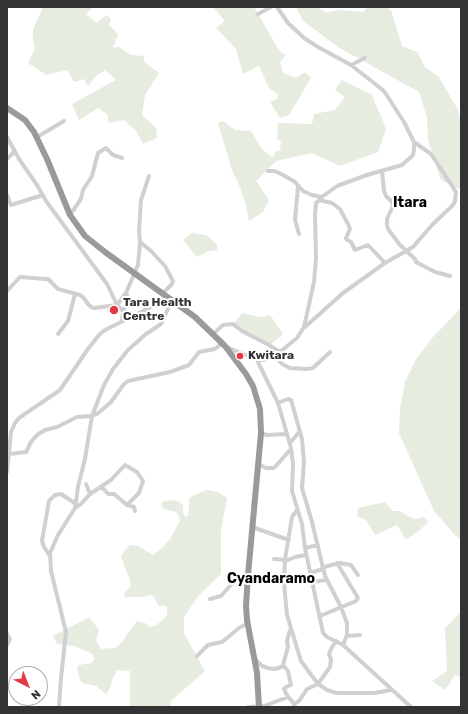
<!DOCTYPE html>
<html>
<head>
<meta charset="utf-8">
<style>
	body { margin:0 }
	#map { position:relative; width:468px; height:714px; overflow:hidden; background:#fff; font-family:Rubik,sans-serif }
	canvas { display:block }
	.frame { position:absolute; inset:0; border:8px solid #333; pointer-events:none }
	.north { position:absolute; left:8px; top:666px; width:40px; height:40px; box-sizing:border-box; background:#fff; border:1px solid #adadad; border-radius:50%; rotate:138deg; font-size:11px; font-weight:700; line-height:16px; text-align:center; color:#333 }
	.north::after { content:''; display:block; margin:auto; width:14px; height:18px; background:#e63946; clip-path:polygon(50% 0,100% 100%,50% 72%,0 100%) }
</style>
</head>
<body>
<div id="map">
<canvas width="468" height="714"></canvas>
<div class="frame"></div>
<div class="north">N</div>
</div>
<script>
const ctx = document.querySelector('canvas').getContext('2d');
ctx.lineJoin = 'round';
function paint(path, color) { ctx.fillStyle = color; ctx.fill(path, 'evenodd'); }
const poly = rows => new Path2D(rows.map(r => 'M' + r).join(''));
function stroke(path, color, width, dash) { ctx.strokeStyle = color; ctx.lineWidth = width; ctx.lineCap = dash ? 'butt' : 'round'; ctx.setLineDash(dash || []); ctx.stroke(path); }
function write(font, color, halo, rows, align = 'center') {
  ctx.font = font + ' Rubik,sans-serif'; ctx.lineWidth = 4; ctx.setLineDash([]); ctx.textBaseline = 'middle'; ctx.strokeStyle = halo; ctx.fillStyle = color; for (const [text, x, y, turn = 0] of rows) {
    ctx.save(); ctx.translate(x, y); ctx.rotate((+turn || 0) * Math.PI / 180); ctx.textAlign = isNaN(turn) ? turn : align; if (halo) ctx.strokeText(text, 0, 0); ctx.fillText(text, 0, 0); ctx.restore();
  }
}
paint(poly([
	[43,7,93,7,86,14,97,23,106,15,111,19,109,25,118,34,113,48,119,47,131,55,144,56,144,62,159,73,145,95,142,115,156,128,157,138,143,144,136,131,124,120,109,123,107,114,98,108,79,120,72,104,116,80,105,70,96,76,88,86,84,79,74,82,67,70,46,75,28,63,35,48,33,40,33,29],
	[213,7,254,7,280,52,286,55,280,62,283,73,296,78,305,72,311,78,289,115,280,118,270,102,277,99,278,94,269,88,259,66,243,74,236,49,216,28,225,21],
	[296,7,316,7,326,12,341,10,363,12,367,7,386,7,391,10,402,46,417,52,425,67,439,77,457,108,461,120,461,190,441,180,428,140,427,117,419,92,338,47,303,21],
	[342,80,372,95,386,129,378,152,340,166,312,153,276,161,256,181,269,200,263,212,249,221,245,201,241,190,232,170,218,123,223,121,235,130,251,131,261,148,273,158,275,152,280,150,281,141,277,139,278,123,312,124,314,114,335,110,345,97,335,90],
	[191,233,206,235,217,244,217,250,209,251,197,257,183,240],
	[461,308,461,539,455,535,434,511,399,433,400,408,405,382,415,361,432,338],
	[242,313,260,317,270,315,283,334,270,345,233,325],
	[207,490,218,492,227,498,221,530,221,574,199,595,184,617,184,633,205,671,171,701,171,707,130,707,130,671,117,670,113,678,109,690,106,694,96,686,83,683,80,680,77,669,79,665,91,663,94,660,93,656,91,653,74,646,57,644,53,636,89,617,99,630,96,640,101,649,113,648,117,647,124,640,126,636,137,621,145,623,150,627,157,625,167,615,167,606,159,606,153,596,150,595,142,597,125,597,124,593,130,587,131,583,121,557,125,550,130,545,138,546,153,555,163,547,171,538,180,520,179,516,176,512,164,509,161,506,162,502,173,500,180,502,183,505,183,513,185,517,188,515,189,512,189,499,192,496],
	[385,502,393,511,399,511,414,519,424,517,428,522,420,530,406,540,397,525,375,535,366,520,357,516,358,508],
	[461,612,461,678,455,675,445,690,432,681,447,671,445,628]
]), '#e6ecdf');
stroke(poly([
	[258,14,271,7],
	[351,65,365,58],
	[7,137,19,159,37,185,46,201,96,269,107,284,117,305,124,312],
	[37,137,64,121],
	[7,159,15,151],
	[268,171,275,171,283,175,295,182,303,191,312,195,322,197],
	[382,171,384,191,386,196,392,202,393,206,387,219,387,225,388,229,400,245,415,259,416,262,435,272,450,276],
	[298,186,295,220,299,234],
	[7,195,11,205,43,195],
	[319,200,332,203,340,209,349,226,350,229,346,238,347,240,351,242,355,250,368,245,385,263],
	[70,215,81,199,83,190,92,176,98,153,106,148,113,155,122,158],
	[140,242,151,251,165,266,173,281,172,284,163,293],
	[7,291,20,277,45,279,48,279,58,289,80,295,83,297,88,304,91,307,94,308,117,305,126,293,138,265,140,242,139,231,141,200,149,176],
	[122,321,122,317,128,298,126,293],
	[305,327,343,293,385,263,413,247,432,225,453,205,455,201,456,192,431,154,414,142],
	[58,334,68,321,75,294],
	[213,334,223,325,233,324,242,331,269,345,280,352],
	[227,347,257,360,264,360,275,356,297,338,304,327,314,282,316,258,315,214,316,203,322,197,337,186,367,175,402,165,413,155,414,150,414,142,404,122,384,91,351,65,318,47,304,38,288,23,277,7],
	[275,356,282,364,290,368,307,369,313,368,330,352],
	[257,360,278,403,291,448,293,464,292,491,302,524,305,548,323,633,327,637,343,645,411,707],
	[278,403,288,399,291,400,302,439,304,462,302,488,312,522,325,576,341,607,347,623,347,635,343,645],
	[261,433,267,435,287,434],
	[290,443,300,431],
	[9,454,26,452,31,442,37,435,45,430,57,427,77,417,92,416,97,414,111,402,124,384,128,381,170,372,189,365,199,352,215,349,222,343],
	[258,464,266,468,274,468,291,449],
	[7,472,11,432,15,423,19,418,60,390,88,349,99,335,105,330,169,298],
	[86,484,90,494],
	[102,487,108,494,114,494,127,505,134,507,135,511],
	[75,508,81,504,90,494,111,480,125,465,137,472,143,481,139,493,127,505],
	[297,510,292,517,285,559,284,583,287,615,301,661,318,684,327,690,337,693,374,693,391,690],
	[252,527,289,540],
	[305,548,318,545],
	[50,556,44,547,42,541,49,501,55,495,61,494,76,504],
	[274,559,288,560,295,557,306,555],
	[310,573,323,569,327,566,340,563,351,565,358,575],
	[312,582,326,580],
	[210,599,221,596,238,577,248,575],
	[320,616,356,601,358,598,337,563],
	[7,634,10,639,7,645],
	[347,636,360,635],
	[197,656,208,645,222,642,239,628,248,623],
	[254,658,262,666,268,668,275,669,284,666],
	[288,697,284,689,286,687,291,685,288,671,283,665,288,647,287,641,290,630],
	[294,704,299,701,307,689,318,684,330,667,331,659,329,654,331,649,336,641],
	[59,707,61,678,66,632,51,571,50,553,58,535,75,508,78,487,85,459,92,416,104,385,113,369,128,350,146,334,161,324,172,300],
	[248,707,264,706,288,697,292,701,295,707]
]), '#d0d0d0', 4);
stroke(poly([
	[7,108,25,120,34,132,47,159,70,215,85,236,105,252,195,317,225,346,246,374,253,386,260,409,261,433,248,575,246,606,247,620,257,673,259,707]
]), '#9a9a9a', 6);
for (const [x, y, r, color] of [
	[114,310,5,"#e63946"],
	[240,356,4,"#e63946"]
]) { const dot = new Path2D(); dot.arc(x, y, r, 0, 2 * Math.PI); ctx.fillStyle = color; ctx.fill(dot); stroke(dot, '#fff', 1.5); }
write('bold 12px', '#333', '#fff', [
	["Tara Health",123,303],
	["Centre",123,317],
	["Kwitara",248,356]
], 'left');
write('bold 14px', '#000', '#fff', [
	["Itara",410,203],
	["Cyandaramo",271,579]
]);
</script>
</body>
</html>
